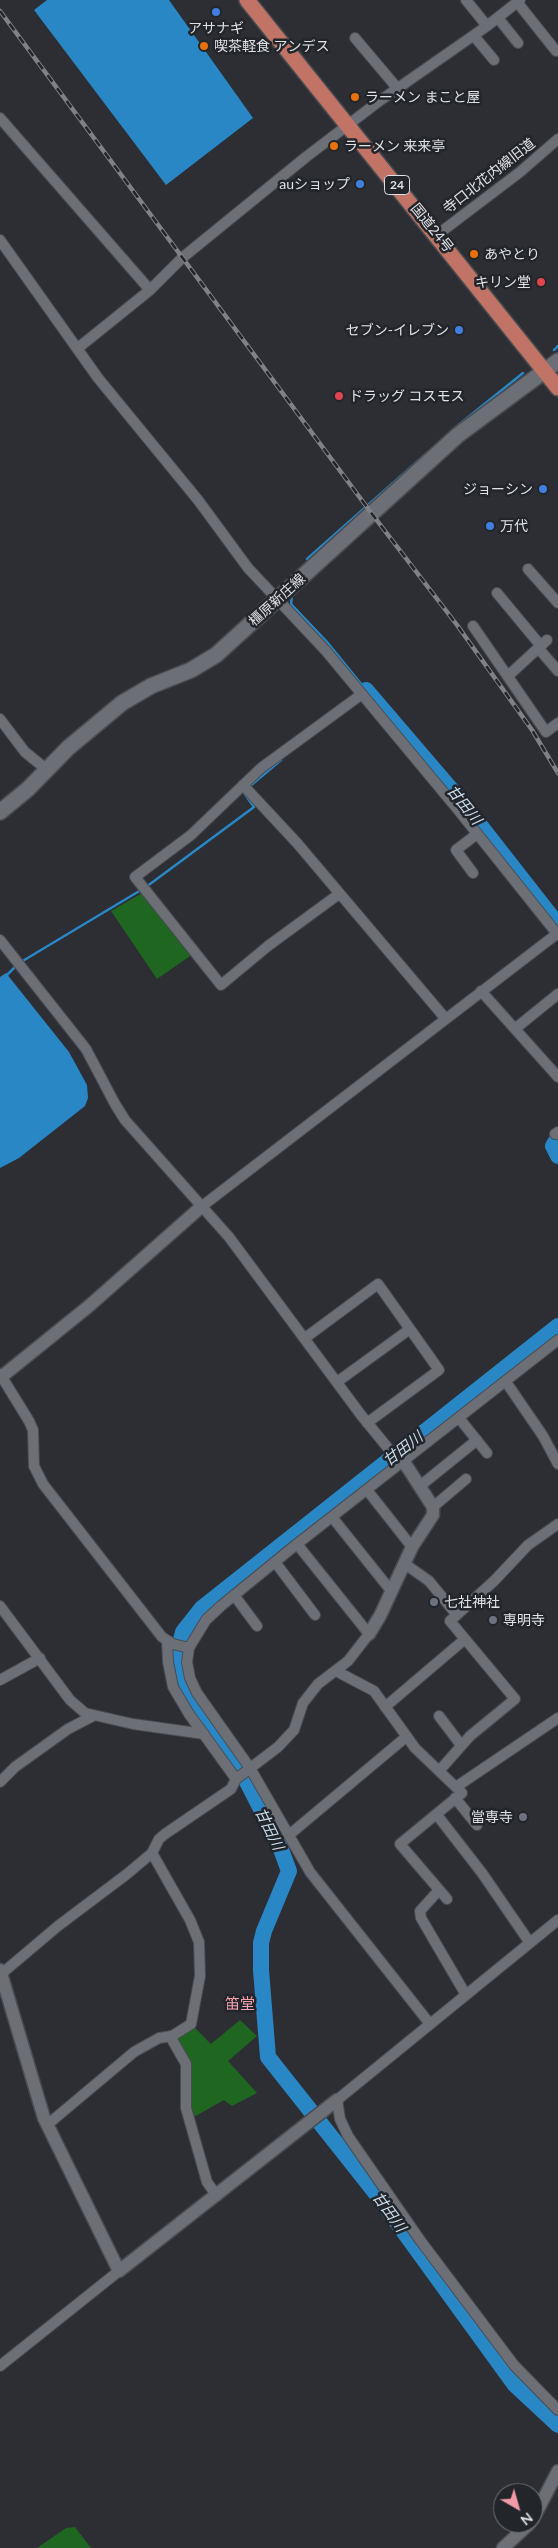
<!DOCTYPE html>
<html>
<head>
<meta charset="utf-8">
<style>
	body { margin:0 }
	#map { position:relative; width:558px; height:2548px; overflow:hidden; background:#2c2e34; font-family:Lato,sans-serif }
	canvas { display:block }
	.north { position:absolute; left:493px; top:2483px; width:50px; height:50px; box-sizing:border-box; background:#22252a; border:1px solid #6e7075; border-radius:50%; rotate:142deg; font-size:14px; font-weight:700; line-height:20px; text-align:center; color:#e0e1e5 }
	.north::after { content:''; display:block; margin:auto; width:18px; height:22px; background:#f39aa7; clip-path:polygon(50% 0,100% 100%,50% 72%,0 100%) }
</style>
</head>
<body>
<div id="map">
<canvas width="558" height="2548"></canvas>
<div class="north">N</div>
</div>
<script>
const ctx = document.querySelector('canvas').getContext('2d');
ctx.lineJoin = 'round';
function paint(path, color) { ctx.fillStyle = color; ctx.fill(path, 'evenodd'); }
const poly = rows => new Path2D(rows.map(r => 'M' + r).join(''));
function stroke(path, color, width, dash) { ctx.strokeStyle = color; ctx.lineWidth = width; ctx.lineCap = dash ? 'butt' : 'round'; ctx.setLineDash(dash || []); ctx.stroke(path); }
function write(font, color, halo, rows, align = 'center') {
  ctx.font = font + ' Lato,"Noto Sans JP",sans-serif'; ctx.lineWidth = 5; ctx.setLineDash([]); ctx.textBaseline = 'middle'; ctx.strokeStyle = halo; ctx.fillStyle = color; for (const [text, x, y, turn = 0] of rows) {
    ctx.save(); ctx.translate(x, y); ctx.rotate((+turn || 0) * Math.PI / 180); ctx.textAlign = isNaN(turn) ? turn : align; if (halo) ctx.strokeText(text, 0, 0); ctx.fillText(text, 0, 0); ctx.restore();
  }
}
paint(poly([
	[144,892,193,954,157,979,111,911],
	[240,2020,257,2036,228,2061,257,2093,232,2106,224,2100,192,2118,190,2101,192,2068,176,2039,194,2027,211,2044],
	[75,2527,91,2548,37,2548,66,2528]
]), '#1f6620');
paint(poly([
	[47,0,169,0,253,118,166,185,34,10],
	[6,973,69,1052,87,1085,88,1098,85,1106,19,1158,0,1168,0,977]
]), '#2987c6');
stroke(poly([
	[554,350,558,346],
	[456,427,523,373],
	[307,559,428,452],
	[292,595,291,604,327,642,366,690],
	[249,787,281,760],
	[146,887,254,807,244,793,246,791],
	[21,962,141,890],
	[5,977,17,965]
]), '#2987c6', 2.5);
stroke(poly([
	[366,690,461,801,558,925],
	[558,1138,553,1146,558,1156],
	[558,1326,202,1608,183,1632,177,1655,183,1687,240,1768,279,1844,289,1871,264,1931,261,1943,261,1970,268,2057,378,2196,515,2385,558,2425]
]), '#2987c6', 16);
const minor = poly([
	[466,0,487,26],
	[517,2,556,51],
	[498,18,518,43],
	[474,36,494,60],
	[355,38,398,89],
	[0,118,150,290],
	[437,235,520,172,558,139],
	[0,240,98,378,198,500,248,568,326,651,459,811,558,935],
	[78,348,150,290,182,258,306,157,378,102,487,26,520,0],
	[528,569,558,603],
	[497,593,541,646],
	[473,626,546,732,558,723],
	[539,649,558,671],
	[509,675,547,640],
	[0,719,25,752,46,769],
	[243,785,297,843,445,1018],
	[473,873,456,850,477,834],
	[339,894,268,946,221,985,135,877,191,835,261,768,362,694],
	[0,940,86,1049,115,1104,125,1120,229,1237,361,1415,401,1464],
	[481,991,558,1077],
	[516,1028,558,994],
	[555,1134,558,1132],
	[201,1207,558,933],
	[305,1338,378,1284,439,1370,367,1423],
	[0,1374,29,1421,33,1430,34,1466,43,1484,162,1637,173,1644,189,1648],
	[337,1382,410,1329],
	[506,1382,543,1436,558,1464],
	[459,1418,487,1453],
	[420,1486,477,1440],
	[367,1490,412,1547],
	[433,1507,466,1479],
	[332,1517,392,1592],
	[275,1562,315,1615],
	[405,1564,429,1581,457,1615],
	[234,1595,257,1626],
	[0,1606,70,1700,85,1713,133,1724,204,1734],
	[167,1642,168,1662,173,1687,189,1714,236,1779],
	[336,1671,374,1691,415,1748,462,1793,400,1844,447,1899],
	[0,1680,40,1658],
	[385,1707,465,1639],
	[439,1716,461,1745],
	[439,1771,470,1736,515,1699,450,1621,494,1581,528,1545,558,1524],
	[0,1782,15,1767,68,1729,93,1716],
	[456,1787,558,1718],
	[455,1798,477,1825],
	[437,1815,482,1873,530,1943],
	[289,1835,406,1737],
	[439,1890,420,1911,421,1918,466,1995],
	[558,1920,337,2100,340,2119,348,2136,420,2240,514,2365,558,2410],
	[0,1975,58,1926,127,1874,152,1853,159,1839,165,1834,231,1789,236,1779,278,1747,294,1730,303,1703,318,1684,348,1661,369,1634,297,1544],
	[430,2024,310,1872,250,1768,197,1693,190,1678,187,1662,189,1648,206,1620,221,1606,292,1548,558,1340],
	[170,2036,186,2064,186,2108,207,2182,217,2196],
	[47,2125,134,2052,159,2038,172,2036,191,2024,200,1976,199,1942,190,1920,152,1853],
	[0,2366,119,2271]
]);
const tertiary = poly([
	[0,1378,89,1306,201,1207],
	[369,1634,380,1616,412,1547,433,1515,433,1507,404,1462],
	[0,1970,44,2118,119,2271,337,2100],
	[533,2519,558,2471],
	[503,2548,530,2523]
]);
const secondary = poly([
	[0,812,28,789,68,748,122,703,151,686,191,670,216,655,458,435,558,361]
]);
const trunk = poly([
	[247,0,558,388]
]);
stroke(minor, '#494c50', 12);
stroke(tertiary, '#494c50', 15);
stroke(secondary, '#494c50', 18);
stroke(trunk, '#494c50', 18);
stroke(minor, '#6c6f76', 10);
stroke(tertiary, '#6c6f76', 12);
stroke(secondary, '#6c6f76', 15);
stroke(trunk, '#c17465', 15);
const rail = poly([
	[0,11,372,514,457,625,532,730,558,773]
]);
stroke(rail, '#808187', 4.5);
stroke(rail, '#22252a', 2.5, [8]);
for (const [x, y, r, color] of [
	[216,12,5,"#3f7fe0"],
	[204,46,5,"#e8710a"],
	[355,97,5,"#e8710a"],
	[334,146,5,"#e8710a"],
	[360,184,5,"#3f7fe0"],
	[474,254,5,"#e8710a"],
	[541,282,5,"#e0444e"],
	[459,330,5,"#3f7fe0"],
	[339,396,5,"#e0444e"],
	[543,489,5,"#3f7fe0"],
	[490,526,5,"#3f7fe0"],
	[434,1602,5,"#6b7280"],
	[493,1620,5,"#6b7280"],
	[523,1817,5,"#6b7280"]
]) { const dot = new Path2D(); dot.arc(x, y, r, 0, 2 * Math.PI); ctx.fillStyle = color; ctx.fill(dot); stroke(dot, '#22252a', 2); }
for (const [x, y, w] of [
	[397,185,25]
]) { const box = new Path2D(); box.roundRect(x - w / 2, y - 9.5, w, 19, 4); ctx.fillStyle = '#22252a'; ctx.fill(box); stroke(box, '#e0e1e5', 1); }
write('bold 12px', '#e0e1e5', null, [
	["24",397,185]
]);
write('14px', '#e0e1e5', '#22252a', [
	["アサナギ",216,28,"center"],
	["喫茶軽食 アンデス",214,46],
	["ラーメン まこと屋",365,97],
	["ラーメン 来来亭",344,146],
	["auショップ",350,184,"right"],
	["あやとり",484,254],
	["キリン堂",531,282,"right"],
	["セブン-イレブン",449,330,"right"],
	["ドラッグ コスモス",349,396],
	["ジョーシン",533,489,"right"],
	["万代",500,526],
	["七社神社",444,1602],
	["専明寺",503,1620],
	["當専寺",513,1817,"right"]
], 'left');
write('14px', '#e0e1e5', '#22252a', [
	["寺口北花内線旧道",489,176,-38],
	["国道24号",432,228,51],
	["橿原新庄線",277,600,-42]
]);
write('italic 15px', '#c9ddee', '#22252a', [
	["甘田川",464,805,51],
	["甘田川",403,1449,-38],
	["甘田川",269,1829,64],
	["甘田川",389,2212,54]
]);
write('15px', '#f7a3af', '#22252a', [
	["笛堂",240,2004]
]);
</script>
</body>
</html>
